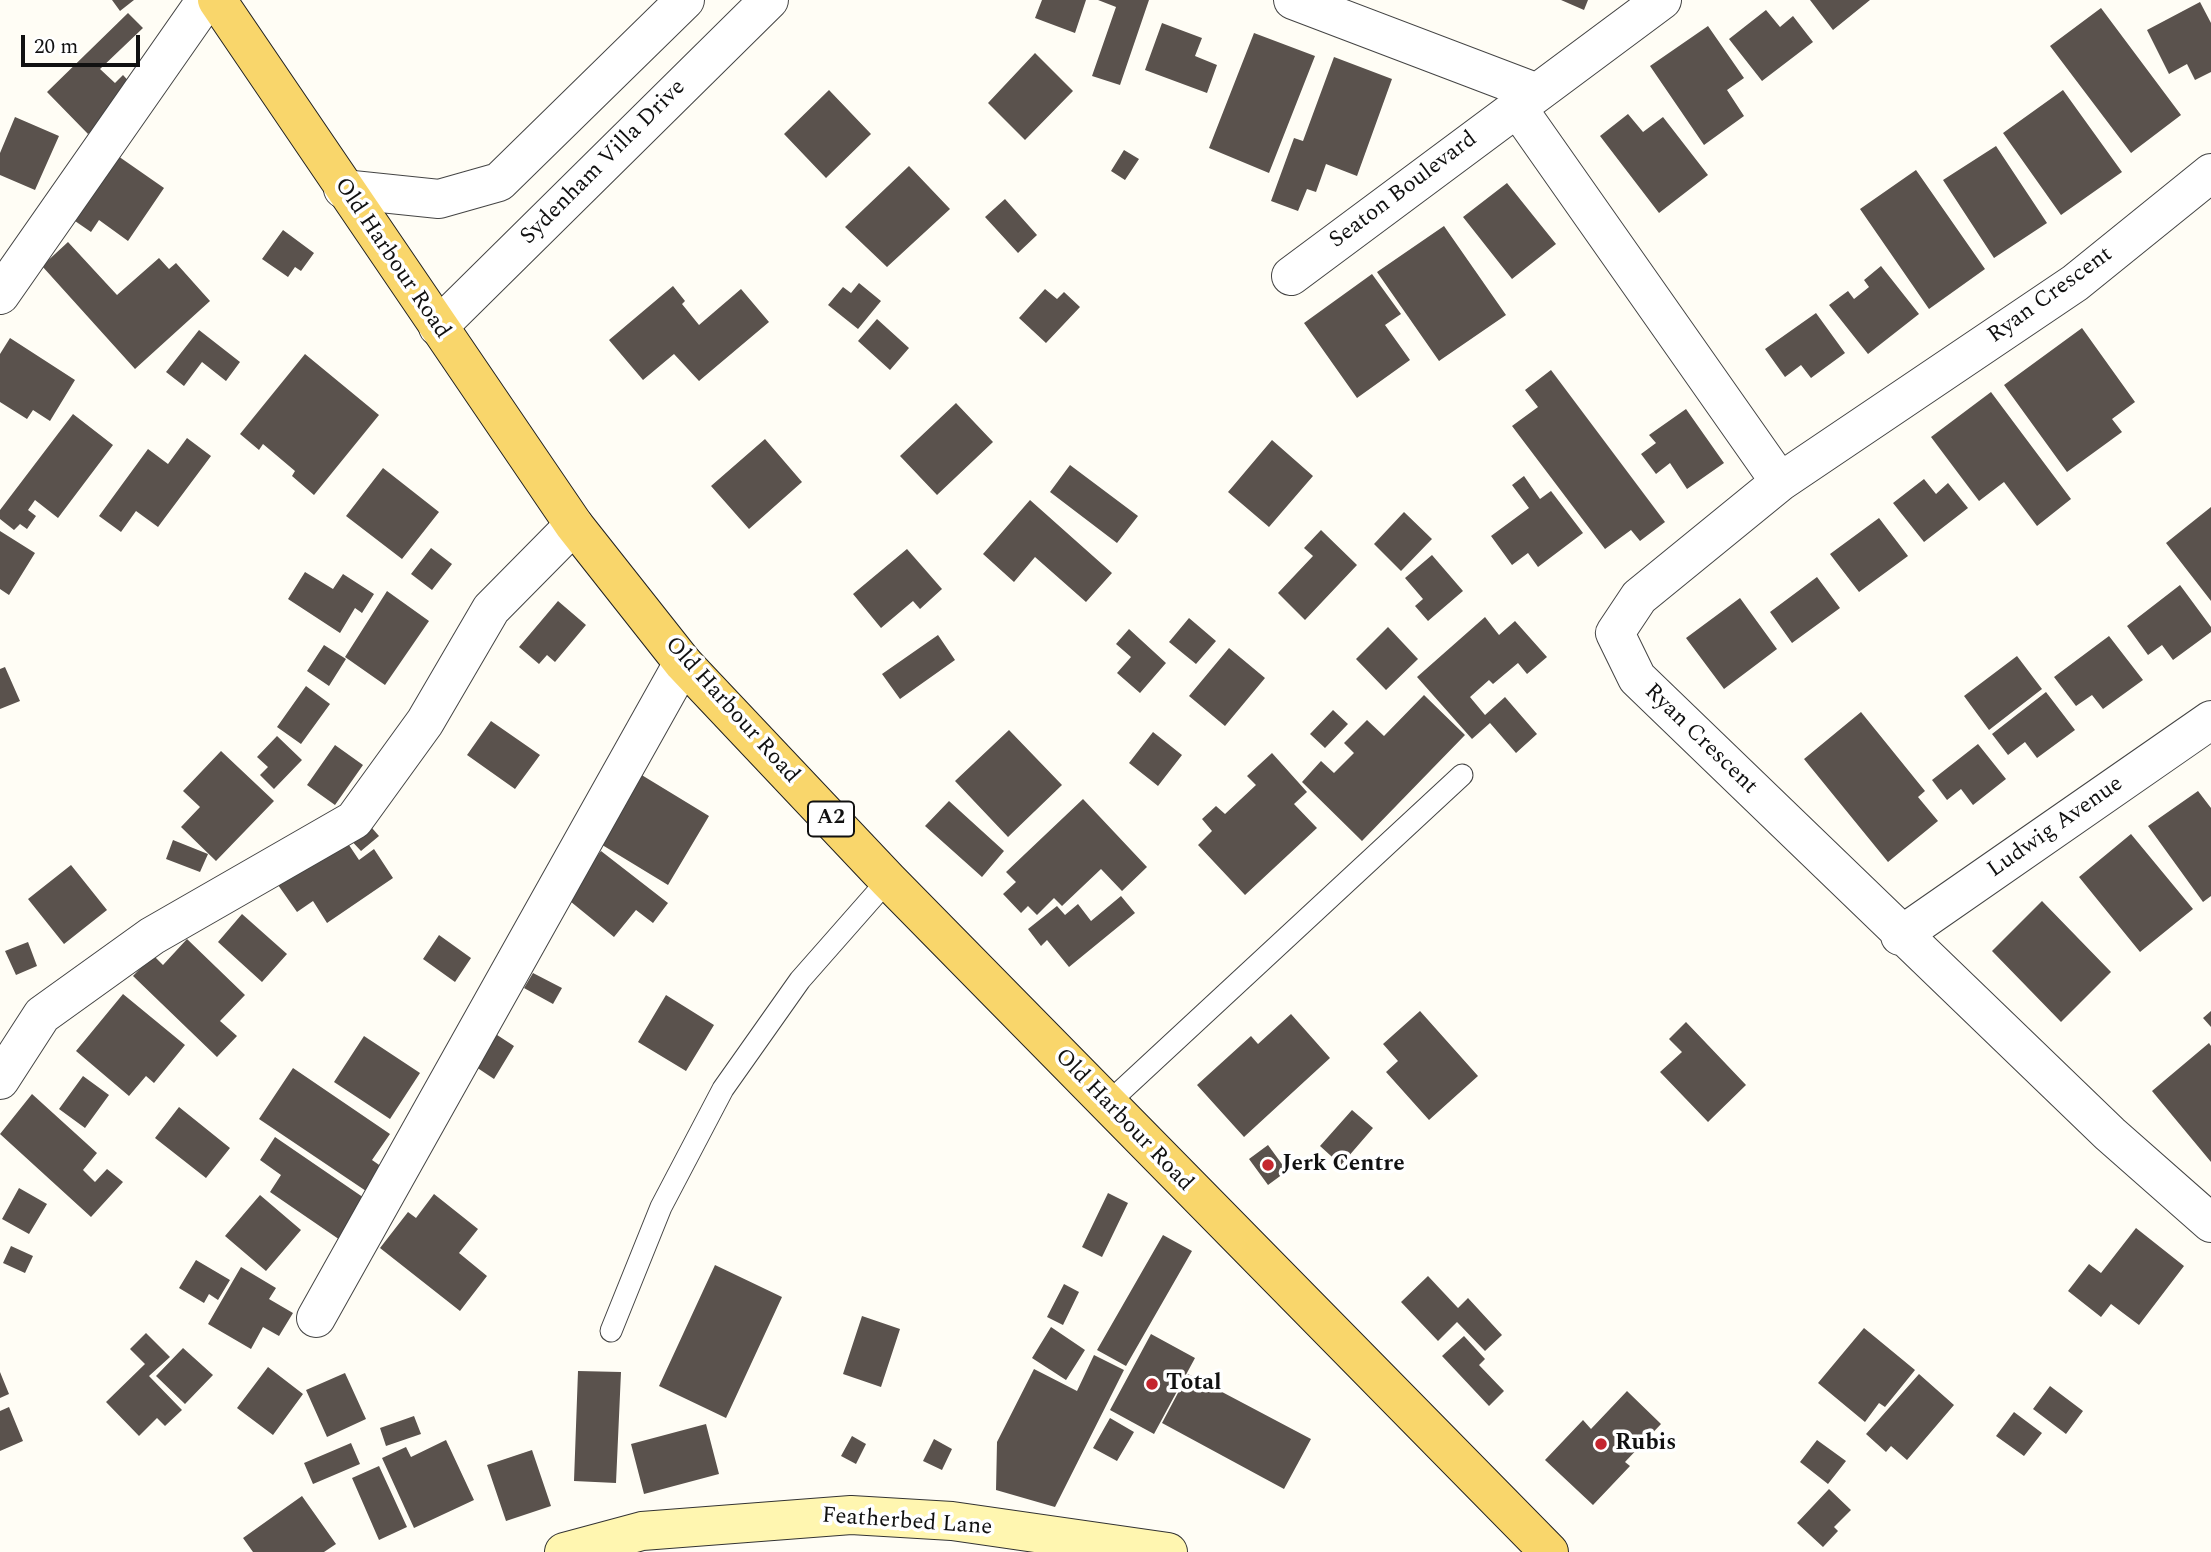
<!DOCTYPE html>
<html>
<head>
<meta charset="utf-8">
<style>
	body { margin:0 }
	#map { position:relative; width:2211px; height:1552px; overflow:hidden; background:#fffdf5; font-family:Spectral,serif }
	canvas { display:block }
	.scale { position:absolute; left:21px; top:35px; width:119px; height:32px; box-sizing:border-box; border:4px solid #111; border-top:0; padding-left:9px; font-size:21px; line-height:24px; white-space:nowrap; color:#111; -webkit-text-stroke:5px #fff; paint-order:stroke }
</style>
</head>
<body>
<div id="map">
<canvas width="2211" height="1552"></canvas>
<div class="scale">20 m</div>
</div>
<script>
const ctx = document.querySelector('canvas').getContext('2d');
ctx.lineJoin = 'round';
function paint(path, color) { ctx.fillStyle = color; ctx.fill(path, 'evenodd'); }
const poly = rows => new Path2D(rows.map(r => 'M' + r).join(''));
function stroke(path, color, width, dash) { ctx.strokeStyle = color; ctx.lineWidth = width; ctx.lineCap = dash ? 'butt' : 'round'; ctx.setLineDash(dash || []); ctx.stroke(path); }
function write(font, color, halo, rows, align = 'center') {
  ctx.font = font + ' Spectral,serif'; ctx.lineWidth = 7; ctx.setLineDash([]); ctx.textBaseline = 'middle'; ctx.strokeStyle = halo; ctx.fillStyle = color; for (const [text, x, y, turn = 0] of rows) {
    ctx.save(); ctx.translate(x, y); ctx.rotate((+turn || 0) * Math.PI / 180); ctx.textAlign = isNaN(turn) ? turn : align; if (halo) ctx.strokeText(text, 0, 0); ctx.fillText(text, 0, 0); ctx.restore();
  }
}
paint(poly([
	[112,0,134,0,120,11],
	[1042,0,1086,0,1075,33,1035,18],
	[1098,0,1149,0,1120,85,1092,76,1116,7],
	[1561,0,1588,0,1584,10],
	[1810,0,1870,0,1833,30],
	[2200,2,2211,23,2211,72,2195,80,2187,64,2169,74,2147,30],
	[2101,8,2181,115,2131,153,2050,46],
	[1766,10,1780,27,1793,16,1813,42,1762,81,1729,39],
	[128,13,143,28,100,69,115,83,123,75,135,88,88,134,47,92],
	[1162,23,1202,38,1195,56,1217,65,1207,93,1145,70],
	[1708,26,1744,78,1727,90,1744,116,1704,145,1650,66],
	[1254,33,1315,56,1269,173,1209,148],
	[1035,53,1073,91,1025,140,988,103],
	[1334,57,1392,79,1357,176,1326,164,1316,192,1307,189,1298,211,1271,201,1294,138,1303,141],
	[829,90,871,134,826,178,784,134],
	[2063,90,2122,172,2061,215,2003,133],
	[1628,114,1643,132,1663,117,1708,175,1659,213,1600,136],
	[15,117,59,136,35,190,0,175,0,153],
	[1996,146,2047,223,1994,258,1943,180],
	[1124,150,1139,159,1125,180,1111,171],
	[118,156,164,188,128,241,99,220,91,232,75,221],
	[909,166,950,209,887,267,845,227],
	[1916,170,1985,269,1929,309,1860,209],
	[1507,183,1556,244,1512,279,1463,217],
	[1005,199,1037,235,1018,253,985,217],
	[1444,226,1506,315,1439,361,1377,272],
	[283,230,314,253,301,271,295,267,288,277,262,259],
	[68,242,117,295,159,258,169,269,176,263,210,301,135,369,42,266],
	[1881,266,1919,314,1868,354,1829,305,1848,291,1854,299,1869,287,1864,280],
	[1372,274,1401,314,1385,325,1410,360,1357,398,1304,323],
	[859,283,881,301,858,329,828,305,843,287,851,293],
	[673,286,685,301,682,304,699,325,741,289,769,322,699,381,674,354,643,380,609,340],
	[1045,289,1057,299,1064,292,1080,307,1046,343,1019,318],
	[1816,313,1845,353,1811,378,1801,365,1785,377,1765,349],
	[877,319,909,348,890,370,858,341],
	[2082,328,2135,402,2112,419,2122,432,2067,472,2004,385],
	[199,330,240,362,226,381,202,362,184,386,166,372],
	[10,338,75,380,50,421,33,410,27,419,0,402,0,354],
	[305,354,379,415,314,495,292,476,295,471,263,444,259,450,240,434],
	[1551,370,1665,522,1640,541,1631,530,1605,549,1512,426,1538,407,1525,390],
	[1991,392,2071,499,2037,526,2004,482,1979,501,1931,437],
	[956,403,993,442,937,495,900,456],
	[1686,409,1724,463,1687,489,1670,463,1656,474,1641,454,1656,443,1649,435],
	[73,414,113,445,58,518,35,500,28,510,36,516,27,529,20,524,14,530,0,519,0,510],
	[187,438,211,456,158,527,136,511,121,532,99,516,148,449,168,464],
	[765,439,802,482,749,529,711,486],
	[1272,440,1313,476,1269,527,1228,492],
	[1070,465,1138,516,1117,543,1050,492],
	[383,468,439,512,402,559,346,516],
	[1524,476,1540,499,1551,491,1583,533,1538,567,1528,553,1512,565,1491,536,1529,508,1512,485],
	[1924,479,1936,494,1948,483,1968,508,1924,542,1893,503],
	[1030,500,1112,573,1086,602,1035,557,1014,582,983,554],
	[2211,507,2211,601,2166,543],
	[1404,512,1432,539,1401,571,1374,544],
	[1879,518,1908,556,1859,592,1830,554],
	[1321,530,1357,565,1305,620,1278,593,1313,556,1304,548],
	[0,531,35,553,9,595,0,589],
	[431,548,452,564,432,590,411,574],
	[907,549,942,589,920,609,913,601,881,628,853,594],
	[1432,555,1463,591,1428,621,1415,606,1423,599,1405,578],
	[305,572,333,589,343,574,374,594,362,613,355,608,340,633,288,599],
	[1817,577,1840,608,1792,643,1770,612],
	[2180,585,2211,627,2211,632,2173,660,2162,645,2148,655,2127,626],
	[387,591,429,621,385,685,345,657],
	[1740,598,1777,649,1724,689,1686,638],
	[558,601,586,625,555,662,547,655,539,664,519,647],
	[1485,617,1499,635,1515,621,1547,657,1527,674,1518,663,1493,684,1489,680,1470,697,1485,715,1505,697,1537,734,1516,753,1490,723,1472,739,1417,677],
	[1189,618,1216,641,1196,664,1169,642],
	[1388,627,1418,659,1386,690,1356,659],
	[1129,629,1166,663,1140,693,1117,673,1131,657,1116,644],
	[938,635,955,660,900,699,882,674],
	[2109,636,2143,680,2103,709,2092,695,2076,706,2054,677],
	[324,645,346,659,329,686,307,671],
	[1229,648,1265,678,1225,726,1189,696],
	[2017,656,2042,689,1989,730,1964,696],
	[5,667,20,701,0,709,0,669],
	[306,686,330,704,301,744,277,727],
	[2046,692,2075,730,2037,758,2025,742,2008,755,1992,734],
	[1424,695,1465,735,1362,841,1302,782,1321,761,1334,773,1354,753,1344,743,1367,720,1384,736],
	[1333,710,1348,724,1325,748,1310,734],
	[1861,712,1925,791,1918,797,1938,821,1888,862,1804,759],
	[491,721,540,755,515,789,467,755],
	[1009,730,1062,785,1008,837,955,781],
	[1153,732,1182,755,1158,786,1129,763],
	[277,736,302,760,274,789,260,775,268,767,257,757],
	[1978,744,2006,779,1973,805,1961,789,1947,800,1932,780],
	[335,745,363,765,335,805,307,785],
	[221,751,274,801,216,861,181,827,200,807,183,791],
	[1272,753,1307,792,1294,804,1317,828,1245,895,1198,845,1212,831,1202,819,1216,806,1225,814,1256,785,1247,776],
	[640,774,709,816,668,885,599,843],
	[2198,791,2211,808,2211,896,2203,902,2148,826],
	[1083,799,1147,867,1122,891,1101,869,1062,906,1054,898,1037,915,1028,906,1021,913,1003,894,1016,882,1006,872],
	[949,801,1004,851,982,877,925,826],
	[365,820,379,836,361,851,347,836],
	[2131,834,2193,909,2140,952,2079,877],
	[345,839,359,860,374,849,393,878,327,923,313,901,297,912,278,885],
	[173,840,208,854,200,872,166,859],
	[601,851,668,903,653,923,636,910,614,937,565,897],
	[71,865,107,910,64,944,28,899],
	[1121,896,1135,913,1069,967,1047,940,1041,946,1028,929,1057,906,1065,915,1078,904,1091,921],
	[2042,901,2111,972,2061,1022,1992,951],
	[242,914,287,954,262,982,218,942],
	[439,935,471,958,455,982,423,959],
	[187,939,245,995,220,1021,237,1036,217,1057,133,976,153,955,163,965],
	[28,942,37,966,16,975,5,951],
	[533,973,562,988,553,1004,524,988],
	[123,994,185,1045,154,1083,146,1076,129,1096,76,1051],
	[666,995,714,1025,686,1071,638,1042],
	[1420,1011,1478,1076,1429,1120,1386,1072,1398,1061,1383,1044],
	[2211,1011,2211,1027,2203,1018],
	[1291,1014,1330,1058,1244,1137,1197,1085,1251,1036,1258,1044],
	[1686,1022,1746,1085,1708,1122,1660,1072,1682,1052,1669,1039],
	[491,1031,514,1046,494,1079,470,1063],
	[364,1036,420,1073,390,1119,334,1082],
	[2209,1043,2211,1046,2211,1162,2152,1091],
	[293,1068,390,1134,372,1160,385,1169,369,1193,259,1119],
	[83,1076,109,1095,85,1128,59,1109],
	[32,1094,97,1153,83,1170,95,1182,107,1169,123,1182,91,1217,0,1134],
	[179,1107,230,1148,206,1178,155,1138],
	[1352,1110,1373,1128,1341,1165,1320,1146],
	[275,1137,370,1202,343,1242,270,1192,281,1175,260,1160],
	[1268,1145,1287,1171,1268,1185,1249,1159],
	[19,1188,47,1204,29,1234,2,1219],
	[1108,1193,1128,1203,1102,1257,1082,1247],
	[434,1194,478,1229,459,1253,487,1276,460,1311,380,1248,408,1212,416,1218],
	[260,1195,301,1230,266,1271,225,1236],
	[2136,1228,2184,1266,2139,1325,2111,1304,2101,1317,2068,1291,2089,1264,2101,1273],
	[1163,1235,1192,1251,1126,1366,1097,1350],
	[11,1246,33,1256,25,1273,3,1263],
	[196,1260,230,1280,218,1300,209,1294,204,1303,179,1288],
	[715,1265,782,1297,726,1418,659,1386],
	[241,1267,276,1288,269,1299,293,1313,279,1336,263,1327,251,1349,208,1324],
	[1428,1276,1458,1308,1468,1298,1502,1335,1485,1351,1457,1322,1438,1341,1401,1302],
	[1064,1284,1079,1292,1063,1325,1047,1317],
	[862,1316,900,1329,881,1387,843,1374],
	[1051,1327,1085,1350,1066,1380,1032,1358],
	[1864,1328,1915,1370,1885,1407,1879,1403,1865,1422,1818,1383],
	[146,1333,170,1357,149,1376,182,1410,165,1426,157,1418,139,1436,106,1402,145,1364,130,1349],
	[1151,1334,1195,1358,1154,1434,1110,1410],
	[1464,1336,1485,1359,1479,1365,1504,1391,1489,1406,1442,1356],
	[183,1348,213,1375,185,1404,156,1376],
	[1094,1355,1124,1370,1055,1507,996,1490,997,1442,1034,1369,1077,1391],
	[268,1367,303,1394,273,1435,237,1408],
	[578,1371,621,1372,616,1483,574,1481],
	[0,1372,9,1394,0,1398],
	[345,1373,366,1419,327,1437,306,1390],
	[1188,1374,1311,1439,1284,1489,1162,1423],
	[1919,1374,1954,1405,1907,1460,1891,1446,1886,1452,1866,1434],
	[2050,1386,2083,1411,2066,1434,2033,1409],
	[1627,1391,1661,1424,1625,1462,1630,1466,1593,1505,1545,1460,1583,1420,1591,1429],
	[9,1407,23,1441,0,1451,0,1411],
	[2014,1412,2042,1433,2024,1456,1996,1436],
	[414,1416,421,1434,386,1446,380,1428],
	[1110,1418,1134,1432,1117,1461,1093,1448],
	[706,1424,719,1474,644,1494,631,1444],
	[852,1436,866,1444,856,1464,841,1456],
	[934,1439,952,1449,942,1470,923,1461],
	[446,1440,474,1500,414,1528,382,1458,406,1447,411,1457],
	[1817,1440,1846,1461,1828,1484,1800,1462],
	[351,1443,360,1464,313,1484,304,1463],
	[532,1450,551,1506,506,1521,487,1465],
	[379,1466,407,1527,379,1540,352,1478],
	[1829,1489,1851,1510,1834,1527,1838,1531,1823,1547,1797,1523],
	[302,1496,336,1544,324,1552,253,1552,243,1538]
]), '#5a524d');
const lane = poly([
	[1107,1104,1462,775],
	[611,1331,661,1207,723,1089,800,980,888,880]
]);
const street = poly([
	[1293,0,1535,92],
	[1516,106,1780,482],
	[2211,173,2075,283,1780,482,1639,597,1615,633,1637,678,2110,1134,2211,1223],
	[343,189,439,199,499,182,685,0],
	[1291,276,1662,0],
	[0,295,206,0],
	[438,327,769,0],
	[1900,936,2211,720],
	[0,1080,42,1015,152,936,354,820,425,722,491,609,574,525],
	[316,1318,683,663]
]);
const secondary = poly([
	[564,1552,642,1531,851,1515,952,1521,1168,1552]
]);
const primary = poly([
	[217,0,574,525,683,663,888,880,1549,1552]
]);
stroke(lane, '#444', 23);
stroke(street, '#444', 40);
stroke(secondary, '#333', 40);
stroke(primary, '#222', 40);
stroke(lane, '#fff', 21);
stroke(street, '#fff', 38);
stroke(secondary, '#fff6b0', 38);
stroke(primary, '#f9d66b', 38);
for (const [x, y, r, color] of [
	[1268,1165,7,"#c4262e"],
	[1152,1384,7,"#c4262e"],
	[1601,1444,7,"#c4262e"]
]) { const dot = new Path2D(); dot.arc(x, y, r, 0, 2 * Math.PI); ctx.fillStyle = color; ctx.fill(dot); stroke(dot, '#fff', 2.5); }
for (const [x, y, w] of [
	[831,819,46]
]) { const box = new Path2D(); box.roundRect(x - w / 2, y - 17.5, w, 35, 5); ctx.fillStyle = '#fff'; ctx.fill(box); stroke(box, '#111', 2); }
write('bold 21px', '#111', null, [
	["A2",831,819]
]);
write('23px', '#111', '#fff', [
	["Sydenham Villa Drive",604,163,-45],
	["Seaton Boulevard",1404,191,-37],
	["Old Harbour Road",391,259,56],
	["Ryan Crescent",2051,296,-36],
	["Old Harbour Road",731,711,48],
	["Ryan Crescent",1700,740,44],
	["Ludwig Avenue",2056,828,-35],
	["Old Harbour Road",1123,1121,46],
	["Featherbed Lane",907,1523,4]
]);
write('bold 23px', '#111', '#fff', [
	["Jerk Centre",1282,1165],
	["Total",1166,1384],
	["Rubis",1615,1444]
], 'left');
</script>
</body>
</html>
